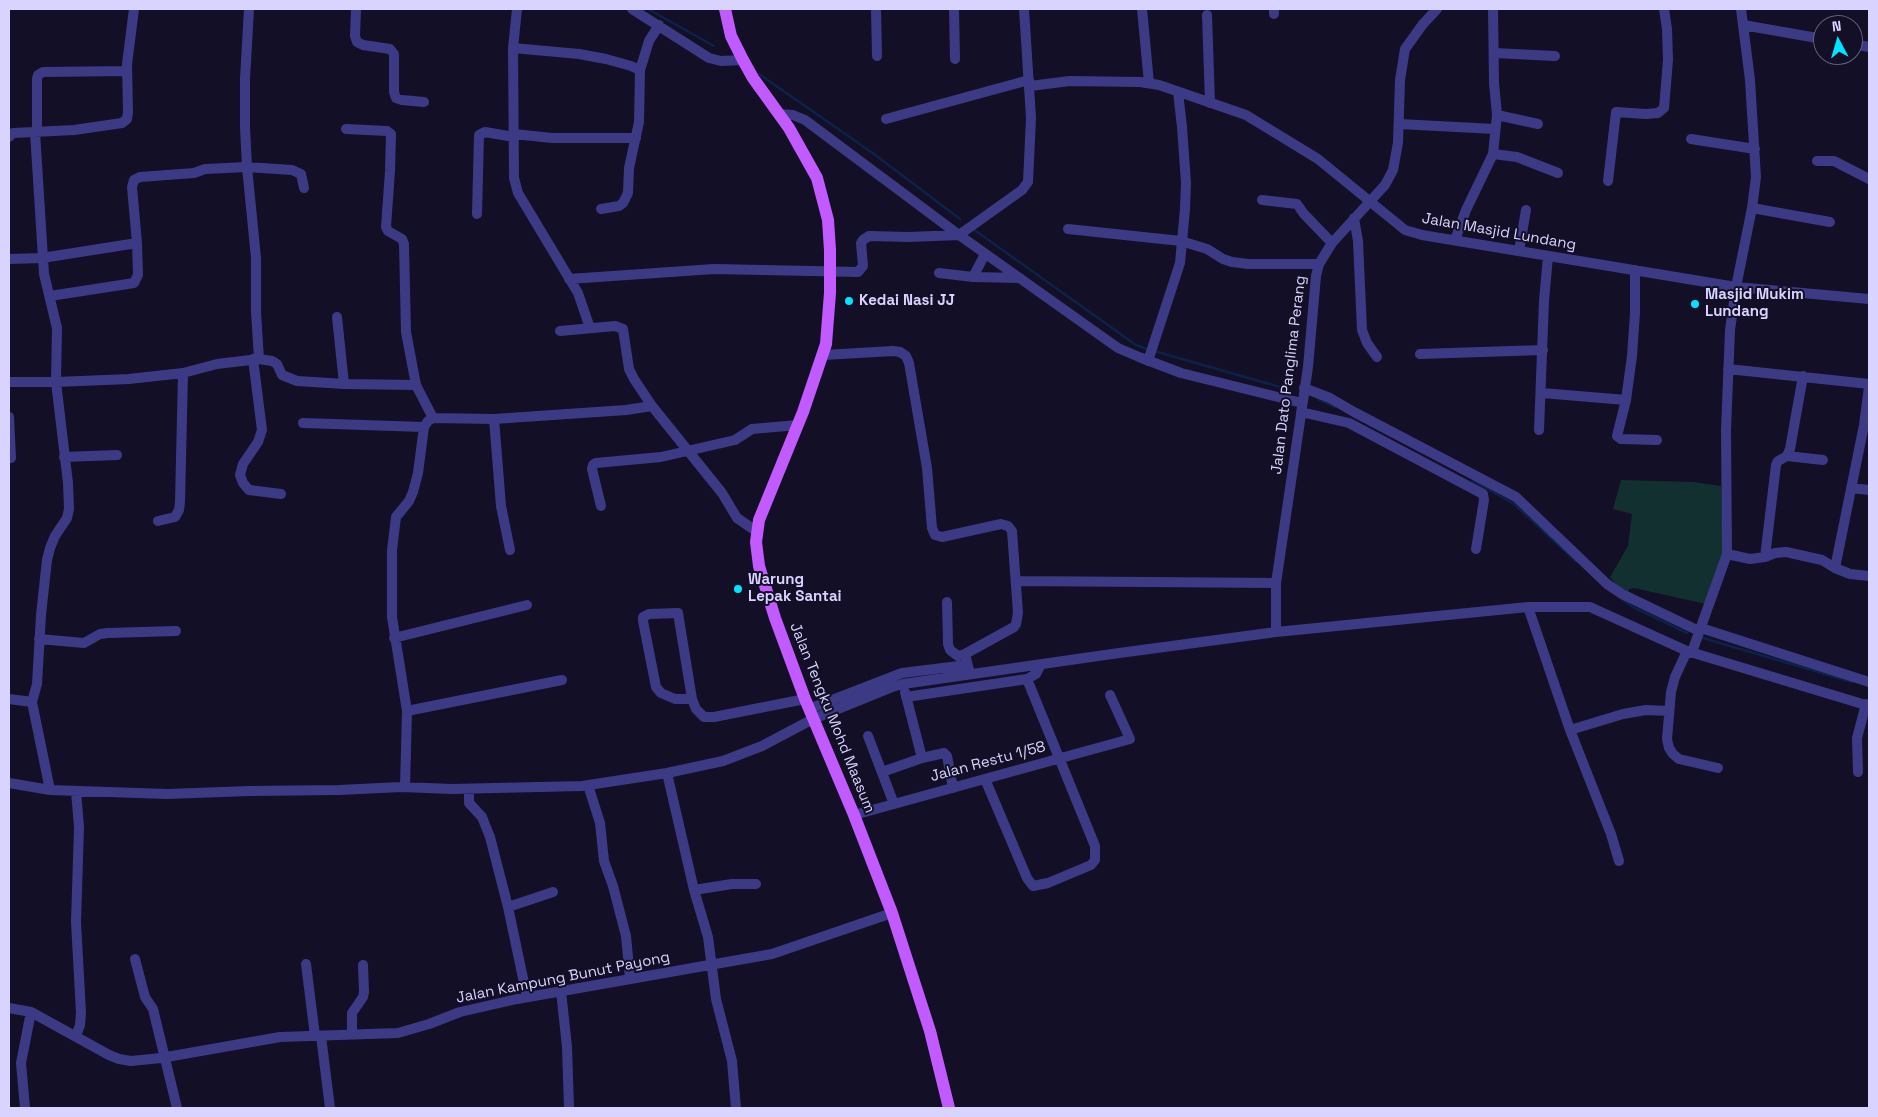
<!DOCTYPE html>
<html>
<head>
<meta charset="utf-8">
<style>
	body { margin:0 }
	#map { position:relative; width:1878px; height:1117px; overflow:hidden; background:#130f26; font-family:"Space Grotesk",sans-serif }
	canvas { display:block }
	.frame { position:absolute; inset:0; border:10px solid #d9d4ff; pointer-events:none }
	.north { position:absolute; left:1813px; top:15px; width:50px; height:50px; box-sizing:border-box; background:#130f26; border:1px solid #625e7d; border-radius:50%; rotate:354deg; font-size:14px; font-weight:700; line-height:20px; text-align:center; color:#d9d4ff }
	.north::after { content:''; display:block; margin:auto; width:18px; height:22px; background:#00e5ff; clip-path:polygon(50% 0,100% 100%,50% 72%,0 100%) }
</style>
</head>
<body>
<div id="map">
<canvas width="1878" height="1117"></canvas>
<div class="frame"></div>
<div class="north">N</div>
</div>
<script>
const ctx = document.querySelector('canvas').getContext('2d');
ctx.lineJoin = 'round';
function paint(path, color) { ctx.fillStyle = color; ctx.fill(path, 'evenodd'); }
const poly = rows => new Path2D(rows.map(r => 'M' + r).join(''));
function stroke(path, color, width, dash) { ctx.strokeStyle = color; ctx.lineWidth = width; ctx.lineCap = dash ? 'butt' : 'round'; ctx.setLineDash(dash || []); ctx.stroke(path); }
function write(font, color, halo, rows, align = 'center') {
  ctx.font = font + ' "Space Grotesk",sans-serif'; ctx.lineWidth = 4; ctx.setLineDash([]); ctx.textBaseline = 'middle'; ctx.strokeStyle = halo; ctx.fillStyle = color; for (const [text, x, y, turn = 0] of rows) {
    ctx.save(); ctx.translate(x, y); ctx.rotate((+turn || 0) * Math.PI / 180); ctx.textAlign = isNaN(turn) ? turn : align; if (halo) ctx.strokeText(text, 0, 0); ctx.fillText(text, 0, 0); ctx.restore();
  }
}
paint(poly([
	[1621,480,1693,482,1721,486,1723,556,1706,604,1634,588,1629,589,1628,592,1616,584,1610,577,1628,546,1632,514,1613,509]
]), '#12302f');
stroke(poly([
	[648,9,714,46],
	[759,74,874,154,960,219],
	[973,229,1136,345,1149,350],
	[1154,351,1287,389],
	[1318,399,1335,407],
	[1472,480,1514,504,1576,561],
	[1620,598,1633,607,1687,633],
	[1703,638,1852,682]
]), '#0c2248', 2.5);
stroke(poly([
	[249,9,245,79,245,127,247,167,256,258,256,312,259,359],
	[356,9,355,36,357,42,363,45,390,49,394,54,394,92,396,98,402,100,424,102],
	[517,9,513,48,514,178,518,193,578,293,590,328],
	[632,9,709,58,721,61,743,60],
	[876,9,877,56],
	[954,9,955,59],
	[1142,9,1149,83],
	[1274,9,1274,14],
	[1741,9,1750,80,1756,177,1752,208,1736,287,1730,330,1726,430,1727,554,1750,559,1765,557,1775,553,1786,552,1822,560,1835,568,1850,574,1869,576],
	[1207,15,1210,103],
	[1743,25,1823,39],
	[1853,44,1869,47],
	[513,48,579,54,606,59,631,66,640,70],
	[1494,53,1555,56],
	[1030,86,1070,81,1140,82,1159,85,1246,115,1318,159,1405,230,1422,235,1736,287,1869,299],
	[779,114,793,115,805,120,959,235,1118,348,1139,357,1181,373,1302,403],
	[1497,115,1538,124],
	[886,119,1029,80],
	[1399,124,1495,129],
	[346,129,387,131,391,134,390,171,386,227,388,231,402,239,404,244,406,332,416,385],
	[37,132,37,79,38,75,43,72,127,71],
	[514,134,552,138,636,138],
	[9,137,13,133,74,130,122,123,127,119,128,112,127,64,134,9],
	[1691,139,1755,149],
	[1493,154,1517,157,1558,173],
	[1817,161,1834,161,1869,179],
	[1608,181,1616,112,1646,114,1658,113,1664,108,1668,60,1667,29,1664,9],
	[1262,200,1297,204,1304,214,1332,243],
	[1752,208,1830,222],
	[601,209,619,206,623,203,628,193,629,168,639,122,640,70,649,41,659,25],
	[477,214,479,135,485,132,514,137],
	[1354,218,1358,241,1362,330,1367,343,1377,357],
	[1068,229,1181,241,1207,249,1223,259,1232,262,1248,264,1319,264],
	[1455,240,1466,210,1493,154,1497,115,1494,83,1493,9],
	[1519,251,1526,210],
	[9,259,42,258,137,243,132,187,134,180,140,177,194,173,205,169,247,167,292,170,301,174,304,188],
	[1635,270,1635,313,1632,356,1626,400,1617,436,1621,439,1657,440],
	[939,273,973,277,1020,278],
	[973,277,985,254],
	[569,279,714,269,858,272,863,266,861,243,863,240,869,236,909,237,959,235,1022,190,1028,182,1031,118,1024,9],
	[50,296,134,283,138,275,137,243],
	[337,317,344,384],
	[560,331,615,326,623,329,629,369,634,379,652,406,722,493,737,518,756,531],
	[1420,354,1543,350],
	[824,355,893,351,900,352,906,356,909,363,927,468,932,528,935,535,942,537,1001,524,1008,526,1012,531,1018,613,1016,624,1014,627,965,654,970,674],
	[253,359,262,430,258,442,243,464,240,475,243,483,249,490,281,494],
	[1148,361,1180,263,1185,209,1186,183,1182,127,1178,92],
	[1728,369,1869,384],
	[9,382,56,382,57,328,44,274,35,132],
	[1304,388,1330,398,1354,412,1516,497,1607,584,1622,594,1699,631],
	[1542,393,1626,400],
	[1301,412,1349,423,1483,494,1484,500,1476,549],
	[9,417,11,458],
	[494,419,501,506,510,550],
	[303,423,424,427],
	[1539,430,1544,301,1548,256],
	[1787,456,1823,460],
	[64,457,117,455],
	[1851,488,1869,490],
	[601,506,592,469,593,465,596,463,661,457,735,440,752,429,798,425],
	[158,521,175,517,179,510,180,502,183,373],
	[1765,557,1776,465,1778,461,1787,456,1790,449,1803,376],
	[1835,568,1864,425,1869,387],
	[1016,581,1276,583],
	[947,602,948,644,950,650,958,656,965,654],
	[1528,607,1570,730,1611,834,1619,861],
	[1701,628,1869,682],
	[1276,632,1276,583,1308,367,1316,276,1319,264,1332,243,1385,185,1393,170,1398,143,1400,80,1405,49,1423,24,1437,9],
	[394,638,527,605],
	[39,639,84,643,100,634,108,633,176,631],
	[1687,651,1675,677,1671,692,1667,739,1669,748,1673,754,1679,759,1718,768],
	[1692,652,1727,554],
	[905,692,922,758],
	[906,697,1027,679,1036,674,1040,666],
	[9,699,32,702],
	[692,699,675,699,661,693,656,687,643,621,643,617,649,614,678,613,692,699,696,709,704,717,714,717,805,699],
	[809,709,902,673,967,665],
	[407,711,562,680],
	[1570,730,1623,714,1646,710,1669,711],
	[868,736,894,804],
	[882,772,922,758,944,753,947,756,953,788],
	[1858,772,1857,738,1866,704],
	[667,773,694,890,708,937,716,999,732,1061,736,1108],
	[985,779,1027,878,1033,886,1048,883,1091,865,1095,860,1095,846,1027,679],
	[9,783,50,790,167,794,250,791,339,790,401,787,452,789,582,786,667,773,723,761,762,746,813,719,892,687,903,684,1112,654,1276,632,1528,607,1590,607,1687,651,1869,706],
	[588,785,600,823,604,861,613,886,626,936,630,978],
	[405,787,407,711,392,617,392,550,396,517,409,501,413,492,418,473,424,427,428,421,433,418],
	[469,789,469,803,482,817,490,837,508,907,527,997],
	[50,790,32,702,37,684,41,615,47,560,50,548,55,536,67,518,69,509,68,483,56,382,129,379,183,373,217,364,259,359,272,361,277,364,282,375,297,381,344,384,416,385,433,418,494,419,626,410,652,406],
	[76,791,79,827,76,922,81,1013,80,1025,76,1036],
	[854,815,1130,739,1110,695],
	[694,890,732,884,756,884],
	[508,907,553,892],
	[135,959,145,997,153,1009,177,1108],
	[306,964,315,1036],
	[561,991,567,1047,569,1108],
	[9,1008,31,1012,109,1055,119,1059,131,1061,161,1058,280,1037,398,1033,429,1024,460,1012,517,999,772,954,892,913],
	[352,1035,352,1013,363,997,364,992,363,965],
	[321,1036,330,1108],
	[25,1108,21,1063,31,1012]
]), '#3d3a85', 10);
stroke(poly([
	[725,9,731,36,743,60,753,78,789,128,817,178,828,220,830,250,830,293,826,344,803,412,759,520,756,542,759,566,775,618,805,699,854,815,892,913,930,1031,949,1108]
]), '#c25bff', 12);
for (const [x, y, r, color] of [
	[849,301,5,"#00e5ff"],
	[1695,304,5,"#00e5ff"],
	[738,589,5,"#00e5ff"]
]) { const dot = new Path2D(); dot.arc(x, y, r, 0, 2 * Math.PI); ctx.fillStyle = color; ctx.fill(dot); stroke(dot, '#130f26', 2); }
write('15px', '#d9d4ff', '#130f26', [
	["Jalan Masjid Lundang",1499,232,10],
	["Jalan Dato Panglima Perang",1289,375,-83],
	["Jalan Tengku Mohd Maasum",832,718,68],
	["Jalan Restu 1/58",988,762,-15],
	["Jalan Kampung Bunut Payong",563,978,-11]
]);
write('bold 15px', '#d9d4ff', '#130f26', [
	["Masjid Mukim",1705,295],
	["Lundang",1705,312],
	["Kedai Nasi JJ",859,301],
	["Warung",748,580],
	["Lepak Santai",748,597]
], 'left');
</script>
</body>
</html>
